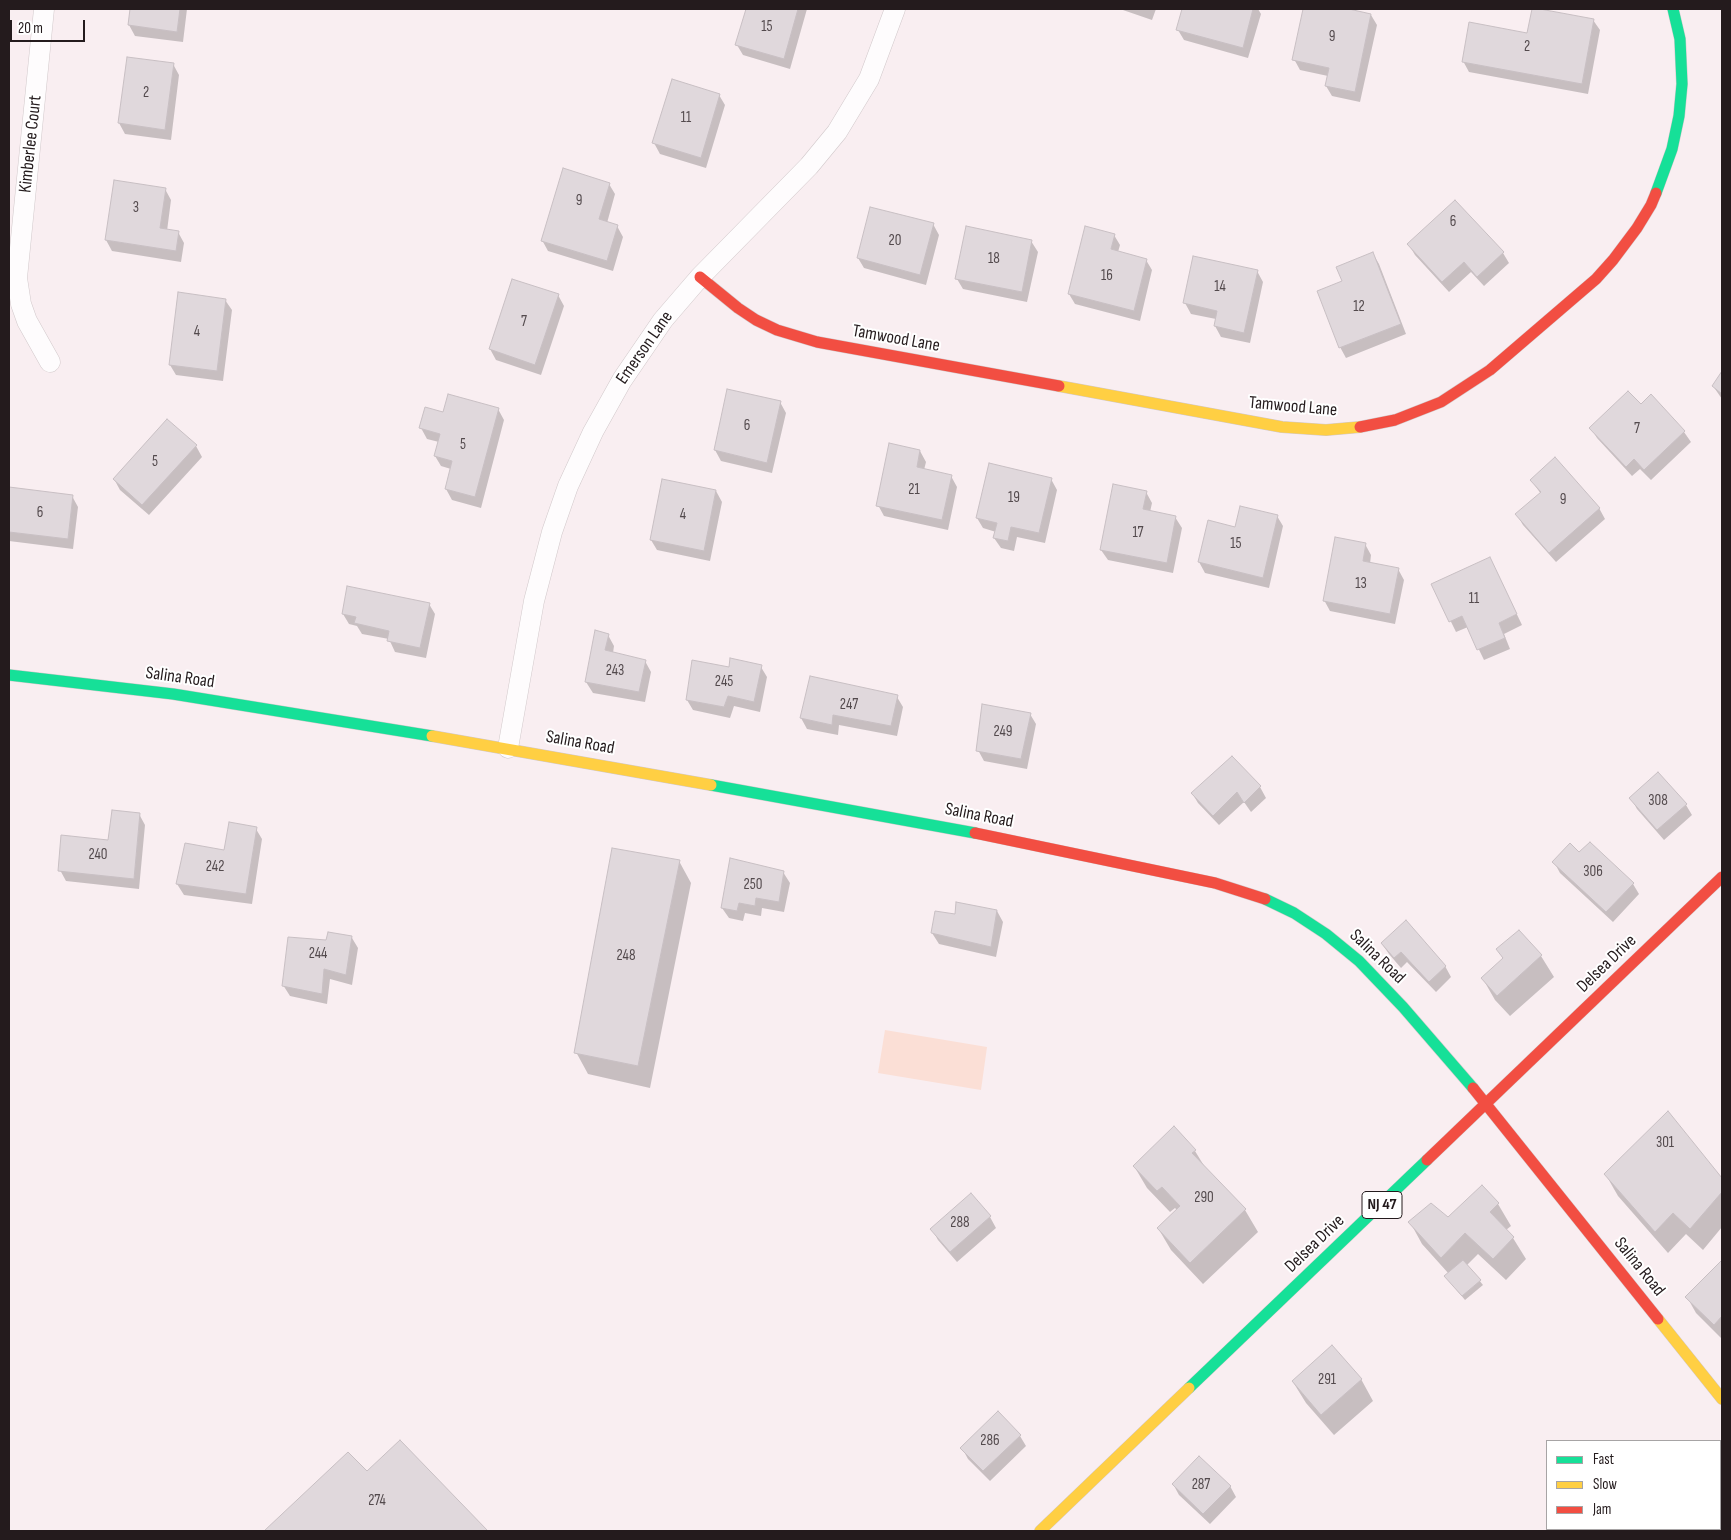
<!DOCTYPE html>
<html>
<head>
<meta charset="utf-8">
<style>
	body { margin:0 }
	#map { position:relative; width:1731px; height:1540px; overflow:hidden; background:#f9eef1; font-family:"Sofia Sans Condensed",sans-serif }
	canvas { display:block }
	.frame { position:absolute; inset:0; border:10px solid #241b1d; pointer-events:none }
	.legend { position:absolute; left:1546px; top:1440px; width:175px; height:90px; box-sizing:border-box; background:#fff; border:1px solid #a7a4a5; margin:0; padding:6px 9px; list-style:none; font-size:15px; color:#241b1d }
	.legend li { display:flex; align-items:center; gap:10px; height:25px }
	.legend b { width:25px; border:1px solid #a7a4a5 }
	.scale { position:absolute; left:10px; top:20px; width:75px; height:22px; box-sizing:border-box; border:2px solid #241b1d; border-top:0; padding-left:6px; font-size:15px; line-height:18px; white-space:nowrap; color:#241b1d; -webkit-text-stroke:4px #fff; paint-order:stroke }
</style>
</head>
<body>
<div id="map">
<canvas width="1731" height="1540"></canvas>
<div class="frame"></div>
<ul class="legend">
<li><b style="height:6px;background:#16e098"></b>Fast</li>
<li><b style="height:6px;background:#ffcf43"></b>Slow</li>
<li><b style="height:6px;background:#f24e42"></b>Jam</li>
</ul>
<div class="scale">20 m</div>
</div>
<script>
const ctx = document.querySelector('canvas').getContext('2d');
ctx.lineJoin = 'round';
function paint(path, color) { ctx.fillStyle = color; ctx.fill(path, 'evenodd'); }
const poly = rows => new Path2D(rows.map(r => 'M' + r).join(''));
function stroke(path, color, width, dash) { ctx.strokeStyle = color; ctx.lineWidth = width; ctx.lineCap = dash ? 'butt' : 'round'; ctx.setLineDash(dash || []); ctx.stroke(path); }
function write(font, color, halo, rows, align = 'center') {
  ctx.font = font + ' "Sofia Sans Condensed",sans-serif'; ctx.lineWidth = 4; ctx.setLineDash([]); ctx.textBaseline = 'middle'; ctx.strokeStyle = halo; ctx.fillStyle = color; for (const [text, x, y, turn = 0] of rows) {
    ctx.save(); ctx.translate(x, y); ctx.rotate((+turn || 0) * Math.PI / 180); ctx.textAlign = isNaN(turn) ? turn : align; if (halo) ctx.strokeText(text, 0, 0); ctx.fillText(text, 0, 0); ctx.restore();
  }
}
paint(poly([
	[885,1030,987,1047,981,1090,878,1073]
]), '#fbdfd6');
paint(poly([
	[131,9,187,9,183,42,135,36,129,25],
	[747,9,807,9,790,69,743,55,737,45],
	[1120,9,1156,9,1152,20],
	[1183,9,1258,9,1261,14,1248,58,1184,40,1178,30],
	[1304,9,1343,9,1371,15,1377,25,1360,102,1332,96,1326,86,1328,76,1300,70,1294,59],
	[1533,9,1593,20,1600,30,1588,94,1469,72,1463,61,1528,34],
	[173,64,179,75,171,140,125,134,119,123],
	[719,95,725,105,706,168,660,154,654,143],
	[609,184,615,194,607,223,617,226,623,237,613,271,548,251,542,240],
	[165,189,171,200,167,231,178,232,184,243,181,262,112,251,106,240],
	[933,224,939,235,926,285,864,268,858,258],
	[1114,235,1120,245,1118,252,1146,260,1152,270,1140,321,1075,304,1069,294],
	[1031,241,1038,252,1027,302,963,289,957,279],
	[1409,245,1503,253,1509,263,1484,286,1471,272,1449,292,1415,255],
	[1373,254,1379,264,1406,334,1346,358,1340,347],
	[1257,271,1263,282,1250,343,1221,337,1215,326,1216,319,1191,314,1185,303],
	[558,295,564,306,541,375,496,360,490,349],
	[225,300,232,310,223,381,176,375,170,365],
	[1722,374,1722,399,1713,386],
	[1651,396,1684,432,1691,442,1651,480,1640,469,1632,476,1597,438,1591,428,1641,405],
	[780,402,786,413,772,473,721,461,715,450],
	[498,409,504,420,481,508,452,500,446,489,451,469,441,466,435,456,439,442,427,439,421,428],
	[196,446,202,457,149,515,120,490,114,479],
	[920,451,926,462,924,470,951,476,957,487,948,530,884,516,878,505],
	[1051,479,1057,490,1045,543,1017,537,1014,551,1001,548,994,538,996,532,983,528,977,518],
	[1531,480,1599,508,1605,519,1556,562,1523,525,1517,515,1541,494],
	[9,488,72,496,78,507,73,549,9,541],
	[716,491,722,502,710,561,657,550,651,540],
	[1146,492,1152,503,1150,512,1175,517,1182,528,1173,573,1108,560,1101,550],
	[1277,516,1283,526,1269,588,1205,573,1199,562],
	[1365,544,1371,555,1370,564,1398,569,1404,580,1395,624,1330,611,1324,600],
	[1490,558,1522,625,1504,634,1510,649,1484,660,1468,627,1456,632,1433,585],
	[429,604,435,614,426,658,395,652,389,639,362,634,357,626,349,624,343,614],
	[608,635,614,646,613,653,645,661,651,672,645,702,593,693,586,682],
	[761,667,767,677,760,712,734,706,730,718,693,710,687,700,730,669],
	[897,697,903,707,897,736,839,725,838,735,807,729,801,718],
	[1030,714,1036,724,1027,769,984,761,978,750],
	[1232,758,1260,787,1266,798,1251,812,1244,802,1219,825,1198,803,1192,793],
	[1631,798,1686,805,1692,815,1664,840,1637,809],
	[139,814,145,825,139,889,66,881,60,870,109,841],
	[256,829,262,839,252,904,184,895,177,884],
	[1579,854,1633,884,1639,894,1613,922,1560,873,1554,862],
	[679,861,691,883,650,1088,588,1074,576,1052],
	[783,872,790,883,784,912,762,908,761,916,745,913,743,921,729,918,722,908],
	[997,911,1003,922,996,957,939,944,932,933,956,915],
	[1519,932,1541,956,1554,977,1510,1016,1495,1000,1483,979,1503,959,1498,949],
	[352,938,358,948,352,985,330,979,327,1004,290,996,283,985,327,941],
	[1382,944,1445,966,1451,977,1436,992,1407,962,1401,968,1389,954],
	[1668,1113,1722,1180,1722,1227,1703,1250,1686,1234,1668,1253,1618,1196,1606,1175],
	[1195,1151,1206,1169,1245,1210,1258,1232,1203,1284,1171,1250,1158,1228,1177,1210,1175,1208,1170,1212,1147,1188,1134,1166],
	[1482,1186,1498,1204,1511,1226,1506,1230,1513,1238,1526,1259,1506,1280,1478,1254,1467,1265,1483,1285,1465,1300,1449,1281,1449,1274,1422,1244,1410,1222,1448,1219],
	[971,1195,990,1217,996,1228,957,1262,938,1240,932,1229],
	[1722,1261,1722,1339,1696,1313,1687,1297],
	[1361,1379,1373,1401,1334,1435,1306,1403,1293,1382],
	[1020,1436,1026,1446,990,1481,968,1459,962,1448],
	[400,1441,486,1531,266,1531,348,1453,367,1473],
	[1173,1484,1230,1486,1236,1497,1210,1524,1179,1495]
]), '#0003');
const building = poly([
	[130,9,180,9,177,32,128,25,130,9],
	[746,9,798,9,784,59,735,45,746,9],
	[1182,9,1253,9,1243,48,1176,30,1182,9],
	[1303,9,1349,9,1371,14,1355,92,1325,86,1329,68,1292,60,1303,9],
	[1532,9,1540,9,1594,19,1582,84,1462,62,1469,22,1527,33,1532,9],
	[127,57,174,63,165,130,118,123,127,57],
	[672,79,720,94,701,158,652,143,672,79],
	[563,168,610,183,599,219,618,225,607,261,541,241,563,168],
	[114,180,166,188,160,228,179,231,176,251,105,240,114,180],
	[1455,200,1504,252,1477,277,1464,262,1442,282,1407,244,1455,200],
	[870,207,934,223,920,275,857,258,870,207],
	[966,226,1032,240,1022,292,955,279,966,226],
	[1085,226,1115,234,1111,249,1147,259,1134,311,1068,294,1085,226],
	[1373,252,1401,324,1339,348,1317,291,1342,281,1336,267,1373,252],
	[1193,256,1258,270,1244,333,1214,326,1217,311,1183,303,1193,256],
	[512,279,559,294,535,365,489,349,512,279],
	[178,292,226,299,217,371,169,365,178,292],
	[1722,371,1722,394,1712,386,1722,371],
	[727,389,781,401,767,463,714,450,727,389],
	[1628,391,1641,404,1651,394,1685,431,1644,470,1634,459,1626,467,1589,428,1628,391],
	[448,394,499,408,475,497,445,489,452,461,434,456,440,434,419,428,425,407,443,412,448,394],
	[167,419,197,445,142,505,113,479,167,419],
	[889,443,920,450,917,467,952,475,942,520,876,506,889,443],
	[1555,457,1600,508,1549,553,1515,514,1541,492,1530,480,1555,457],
	[989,463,1052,478,1039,533,1011,527,1008,541,993,538,997,523,976,518,989,463],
	[662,479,716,490,704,551,650,540,662,479],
	[1113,484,1147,491,1143,509,1176,516,1167,563,1100,550,1113,484],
	[9,487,73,495,68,539,9,532,9,487],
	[1240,506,1278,515,1263,578,1198,562,1208,520,1235,527,1240,506],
	[1335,537,1366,543,1363,561,1399,568,1390,614,1323,601,1335,537],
	[1490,557,1517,614,1499,623,1505,638,1477,650,1462,616,1449,622,1431,584,1490,557],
	[347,586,430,603,420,648,387,641,389,631,354,623,356,617,342,614,347,586],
	[595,630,609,634,605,650,646,660,639,692,585,682,595,630],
	[730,658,762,665,754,702,728,696,724,707,686,700,692,660,729,667,730,658],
	[810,676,898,695,891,726,833,715,832,725,800,718,810,676],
	[982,704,1031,713,1021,759,976,751,982,704],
	[1232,756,1261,786,1244,803,1237,792,1213,816,1191,793,1232,756],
	[1658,772,1687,804,1657,830,1629,798,1658,772],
	[112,810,140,813,134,879,58,871,61,835,108,840,112,810],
	[229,822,257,827,246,894,176,884,185,843,224,850,229,822],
	[1590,842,1634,883,1606,912,1552,862,1570,843,1579,852,1590,842],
	[612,848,680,860,638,1066,574,1053,612,848],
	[730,858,784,871,779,902,756,898,755,906,739,903,737,911,721,908,730,858],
	[956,902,997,910,991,947,931,933,935,911,955,914,956,902],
	[1406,920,1446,966,1429,982,1401,952,1394,958,1381,943,1406,920],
	[1519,930,1542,955,1497,996,1481,978,1503,958,1496,949,1519,930],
	[328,932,352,936,346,975,324,969,322,994,282,986,288,937,326,940,328,932],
	[1668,1111,1722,1178,1722,1192,1690,1229,1673,1213,1655,1232,1604,1174,1668,1111],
	[1174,1126,1196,1150,1192,1153,1246,1209,1190,1263,1157,1228,1180,1206,1162,1187,1157,1191,1133,1166,1174,1126],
	[1482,1185,1499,1203,1490,1212,1514,1237,1493,1259,1465,1233,1441,1258,1408,1222,1431,1203,1448,1217,1482,1185],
	[971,1193,991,1216,950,1252,930,1229,971,1193],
	[1463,1260,1481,1280,1462,1296,1444,1276,1463,1260],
	[1722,1260,1722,1316,1714,1325,1685,1297,1722,1260],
	[1332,1345,1362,1379,1321,1415,1292,1381,1332,1345],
	[998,1411,1021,1435,983,1471,960,1448,998,1411],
	[400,1440,488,1531,264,1531,348,1452,367,1471,400,1440],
	[1199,1456,1231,1486,1203,1514,1172,1484,1199,1456]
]);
paint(building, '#e0d8dc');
stroke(building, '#c8bfc3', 1);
const street = poly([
	[44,9,17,278,21,304,27,321,50,362],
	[508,748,534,601,552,532,568,486,593,432,622,380,663,320,700,277,809,166,837,132,869,79,895,9]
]);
const fast = poly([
	[1656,193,1672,149,1679,116,1682,84,1680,39,1673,9],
	[9,675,173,694,432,736],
	[711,785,975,833],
	[1265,899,1294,913,1326,934,1359,961,1403,1007,1473,1088],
	[1189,1388,1427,1160]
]);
const slow = poly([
	[1059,386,1282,427,1326,430,1360,427],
	[432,736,711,785],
	[1658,1319,1722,1399],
	[1040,1531,1189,1388]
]);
const jam = poly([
	[700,277,738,308,756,320,777,330,817,342,1059,386],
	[1360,427,1395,420,1441,402,1490,370,1596,279,1613,260,1637,228,1651,205,1656,193],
	[975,833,1215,883,1265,899],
	[1473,1088,1658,1319],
	[1427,1160,1722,877]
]);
stroke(street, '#d1c8ca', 21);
stroke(fast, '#d1c8ca', 12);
stroke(slow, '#d1c8ca', 12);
stroke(jam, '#d1c8ca', 12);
stroke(street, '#fefcfd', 20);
stroke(fast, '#16e098', 11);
stroke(slow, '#ffcf43', 11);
stroke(jam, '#f24e42', 11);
write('15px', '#534a4d', null, [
	["15",767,27],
	["9",1332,37],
	["2",1527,47],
	["2",146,93],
	["11",686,118],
	["9",579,201],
	["3",136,208],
	["6",1453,222],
	["20",895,241],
	["18",994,259],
	["16",1107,276],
	["14",1220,287],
	["12",1359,307],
	["7",524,322],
	["4",197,332],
	["6",747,426],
	["7",1637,429],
	["5",463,445],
	["5",155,462],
	["21",914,490],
	["19",1014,498],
	["9",1563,500],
	["6",40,513],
	["4",683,515],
	["17",1138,533],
	["15",1236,544],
	["13",1361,584],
	["11",1474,599],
	["243",615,671],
	["245",724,682],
	["247",849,705],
	["249",1003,732],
	["308",1658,801],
	["240",98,855],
	["242",215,867],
	["306",1593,872],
	["250",753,885],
	["244",318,954],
	["248",626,956],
	["301",1665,1143],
	["290",1204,1198],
	["288",960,1223],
	["291",1327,1380],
	["286",990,1441],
	["287",1201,1485],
	["274",377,1501]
]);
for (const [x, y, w] of [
	[1382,1205,40]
]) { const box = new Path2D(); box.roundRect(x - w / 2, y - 13.5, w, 27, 4); ctx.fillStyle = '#fff'; ctx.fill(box); stroke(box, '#241b1d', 1); }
write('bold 16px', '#241b1d', null, [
	["NJ 47",1382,1205]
]);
write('18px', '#241b1d', '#fff', [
	["Kimberlee Court",31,144,-84],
	["Tamwood Lane",896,339,10],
	["Emerson Lane",645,348,-55],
	["Tamwood Lane",1293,407,5],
	["Salina Road",180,678,8],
	["Salina Road",580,743,10],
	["Salina Road",979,816,11],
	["Salina Road",1377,957,44],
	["Delsea Drive",1607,964,-44],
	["Delsea Drive",1315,1244,-44],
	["Salina Road",1639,1267,51]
]);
</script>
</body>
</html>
